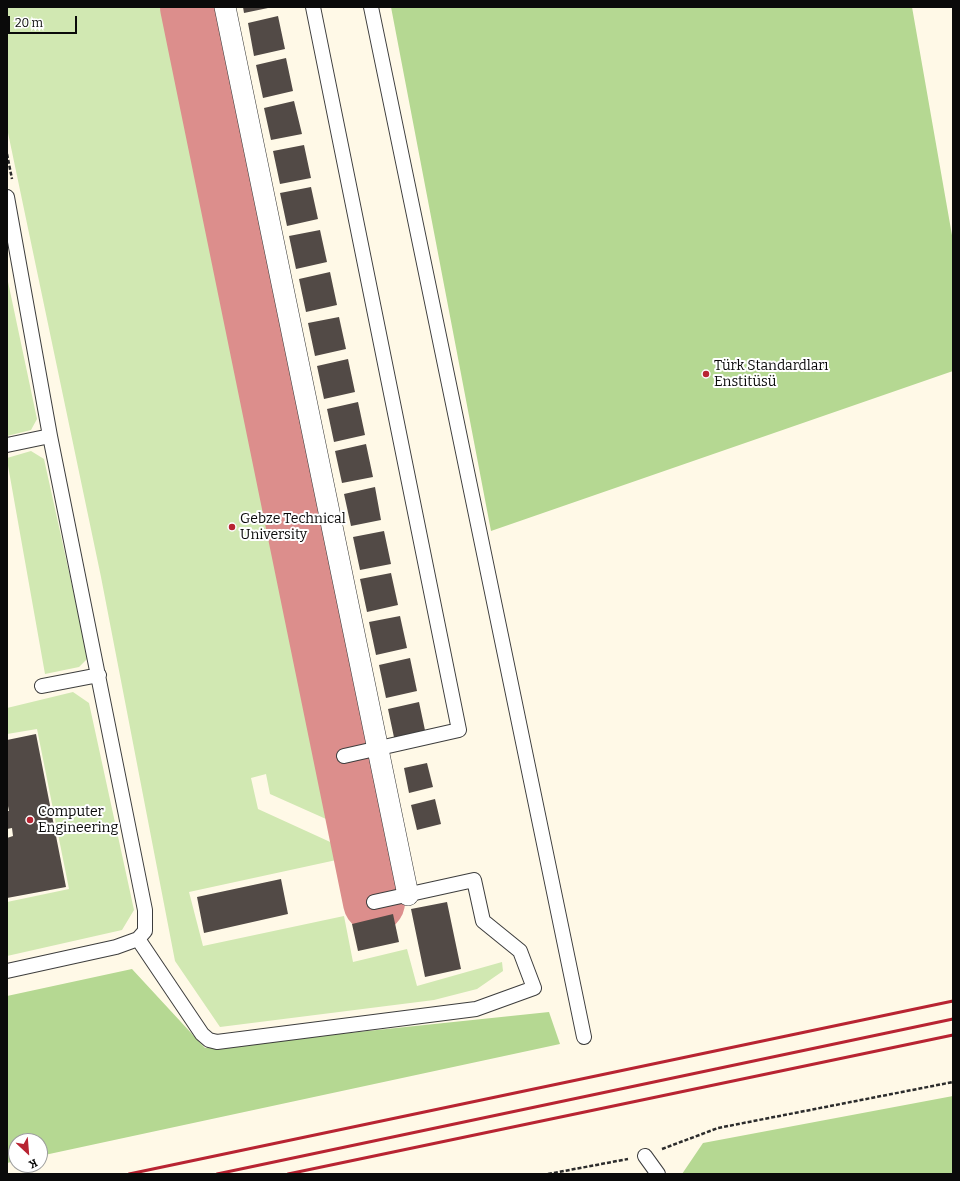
<!DOCTYPE html>
<html>
<head>
<meta charset="utf-8">
<style>
	body { margin:0 }
	#map { position:relative; width:960px; height:1181px; overflow:hidden; background:#fff9e7; font-family:Bitter,serif }
	canvas { display:block }
	.frame { position:absolute; inset:0; border:8px solid #0a0a0a; pointer-events:none }
	.north { position:absolute; left:8px; top:1133px; width:40px; height:40px; box-sizing:border-box; background:#fff; border:1px solid #9d9d9d; border-radius:50%; rotate:154deg; font-size:11px; font-weight:700; line-height:16px; text-align:center; color:#0a0a0a }
	.north::after { content:''; display:block; margin:auto; width:14px; height:18px; background:#b82432; clip-path:polygon(50% 0,100% 100%,50% 72%,0 100%) }
	.scale { position:absolute; left:8px; top:16px; width:69px; height:18px; box-sizing:border-box; border:2px solid #0a0a0a; border-top:0; padding-left:5px; font-size:12px; line-height:14px; white-space:nowrap; color:#0a0a0a; -webkit-text-stroke:3px #fff; paint-order:stroke }
</style>
</head>
<body>
<div id="map">
<canvas width="960" height="1181"></canvas>
<div class="frame"></div>
<div class="north">K</div>
<div class="scale">20 m</div>
</div>
<script>
const ctx = document.querySelector('canvas').getContext('2d');
ctx.lineJoin = 'round';
function paint(path, color) { ctx.fillStyle = color; ctx.fill(path, 'evenodd'); }
const poly = rows => new Path2D(rows.map(r => 'M' + r).join(''));
function stroke(path, color, width, dash) { ctx.strokeStyle = color; ctx.lineWidth = width; ctx.lineCap = dash ? 'butt' : 'round'; ctx.setLineDash(dash || []); ctx.stroke(path); }
function write(font, color, halo, rows, align = 'center') {
  ctx.font = font + ' Bitter,serif'; ctx.lineWidth = 4; ctx.setLineDash([]); ctx.textBaseline = 'middle'; ctx.strokeStyle = halo; ctx.fillStyle = color; for (const [text, x, y, turn = 0] of rows) {
    ctx.save(); ctx.translate(x, y); ctx.rotate((+turn || 0) * Math.PI / 180); ctx.textAlign = isNaN(turn) ? turn : align; if (halo) ctx.strokeText(text, 0, 0); ctx.fillText(text, 0, 0); ctx.restore();
  }
}
paint(poly([
	[7,7,162,7,335,823,270,794,266,774,251,778,258,809,339,846,341,859,189,892,203,946,344,916,353,962,407,949,417,986,502,962,503,971,477,989,434,1000,220,1027,175,961,101,577,7,128],
	[7,277,37,419,31,430,7,436],
	[31,451,44,459,88,658,79,667,45,674,7,460,7,458],
	[73,692,89,703,134,910,122,930,7,956,7,902,69,889,37,729,7,734,7,708]
]), '#d1e8b2');
paint(poly([
	[391,7,912,7,953,241,953,371,491,531],
	[132,969,205,1048,549,1012,560,1044,40,1156,40,1141,16,1141,16,1161,7,1163,7,996],
	[953,1096,953,1174,682,1174,703,1143]
]), '#b5d892');
stroke(poly([
	[191,7,374,902]
]), '#dc8e8c', 62);
paint(poly([
	[243,7,268,7,268,8,244,13],
	[278,16,285,49,254,56,248,23],
	[286,58,293,91,263,98,256,65],
	[294,101,302,134,271,140,264,108],
	[304,145,311,178,280,184,273,151],
	[311,187,318,219,287,226,280,193],
	[320,230,327,262,296,269,289,236],
	[330,272,337,305,306,312,299,279],
	[339,317,346,349,315,356,308,323],
	[348,359,355,392,324,399,317,366],
	[358,402,365,435,334,442,327,409],
	[366,444,373,477,342,483,335,451],
	[375,487,381,520,351,526,344,494],
	[384,531,391,564,360,570,353,537],
	[391,573,398,605,367,612,360,579],
	[400,616,407,648,376,655,369,622],
	[410,658,417,691,386,698,379,665],
	[419,702,426,735,395,742,388,709],
	[36,734,66,887,7,898,7,838,13,836,12,828,7,829,7,811,9,811,7,801,7,740],
	[427,763,433,787,409,793,404,768],
	[435,799,441,824,417,830,411,805],
	[281,879,288,914,204,933,197,897],
	[447,902,461,969,425,977,411,909],
	[393,914,399,942,358,951,352,924]
]), '#524a46');
const service = poly([
	[313,7,459,730,344,756],
	[371,7,584,1037],
	[7,197,50,436,145,910,145,931,138,939,116,947,7,971],
	[7,445,50,436],
	[42,686,99,675],
	[138,939,202,1034,209,1040,217,1042,476,1009,534,988,520,951,483,921,474,880,374,902],
	[645,1156,658,1174]
]);
const pedestrian = poly([
	[225,7,408,895]
]);
stroke(service, '#3d3d3d', 16);
stroke(pedestrian, '#3d3d3d', 22);
stroke(poly([
	[7,154,12,179],
	[662,1149,718,1128,953,1082],
	[548,1174,628,1159]
]), '#2c2c2c', 2.5, [4, 2]);
stroke(service, '#fff', 14);
stroke(pedestrian, '#fff', 21);
stroke(poly([
	[129,1174,953,1001],
	[217,1174,953,1019],
	[288,1174,953,1035]
]), '#b82432', 3);
for (const [x, y, r, color] of [
	[706,374,4,"#b82432"],
	[232,527,4,"#b82432"],
	[30,820,4,"#b82432"]
]) { const dot = new Path2D(); dot.arc(x, y, r, 0, 2 * Math.PI); ctx.fillStyle = color; ctx.fill(dot); stroke(dot, '#fff', 1.5); }
write('14px', '#0a0a0a', '#fff', [
	["Türk Standardları",714,366],
	["Enstitüsü",714,382],
	["Gebze Technical",240,519],
	["University",240,535],
	["Computer",38,812],
	["Engineering",38,828]
], 'left');
</script>
</body>
</html>
